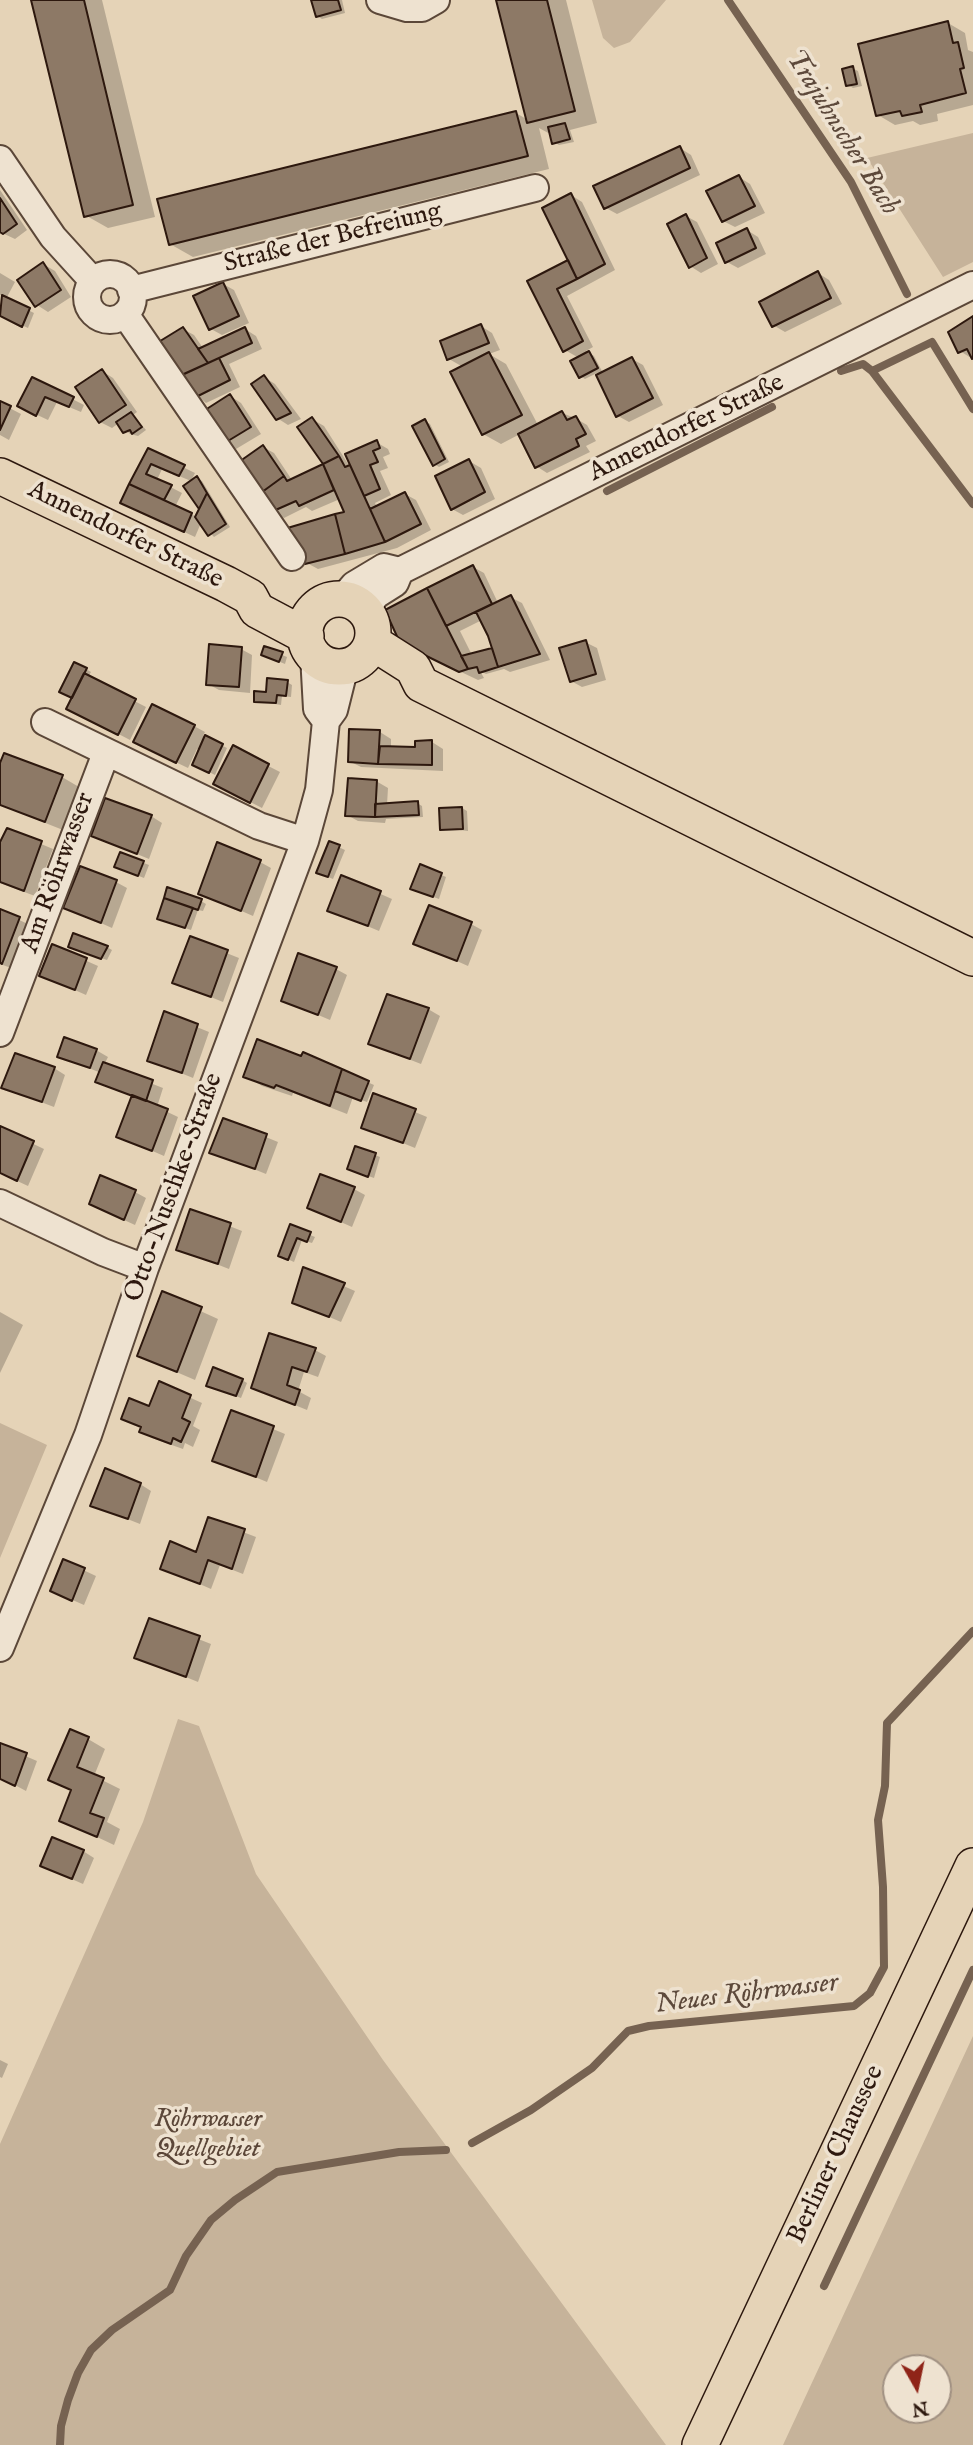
<!DOCTYPE html>
<html>
<head>
<meta charset="utf-8">
<style>
	body { margin:0 }
	#map { position:relative; width:973px; height:2445px; overflow:hidden; background:#e5d3b7; font-family:"IM FELL English",serif }
	canvas { display:block }
	.north { position:absolute; left:882px; top:2354px; width:70px; height:70px; box-sizing:border-box; background:#eee2d0; border:2px solid #a19182; border-radius:50%; rotate:171deg; font-size:19px; font-weight:700; line-height:28px; text-align:center; color:#2d180e }
	.north::after { content:''; display:block; margin:auto; width:24px; height:32px; background:#8f2418; clip-path:polygon(50% 0,100% 100%,50% 72%,0 100%) }
</style>
</head>
<body>
<div id="map">
<canvas width="973" height="2445"></canvas>
<div class="north">N</div>
</div>
<script>
const ctx = document.querySelector('canvas').getContext('2d');
ctx.lineJoin = 'round';
function paint(path, color) { ctx.fillStyle = color; ctx.fill(path, 'evenodd'); }
const poly = rows => new Path2D(rows.map(r => 'M' + r).join(''));
function stroke(path, color, width, dash) { ctx.strokeStyle = color; ctx.lineWidth = width; ctx.lineCap = dash ? 'butt' : 'round'; ctx.setLineDash(dash || []); ctx.stroke(path); }
function write(font, color, halo, rows, align = 'center') {
  ctx.font = font + ' "IM FELL English",serif'; ctx.lineWidth = 7; ctx.setLineDash([]); ctx.textBaseline = 'middle'; ctx.strokeStyle = halo; ctx.fillStyle = color; for (const [text, x, y, turn = 0] of rows) {
    ctx.save(); ctx.translate(x, y); ctx.rotate((+turn || 0) * Math.PI / 180); ctx.textAlign = isNaN(turn) ? turn : align; if (halo) ctx.strokeText(text, 0, 0); ctx.fillText(text, 0, 0); ctx.restore();
  }
}
paint(poly([
	[592,0,666,0,630,42,614,48,603,38],
	[973,133,973,262,943,277,867,158],
	[0,1423,47,1445,0,1558],
	[178,1719,199,1726,256,1874,383,2060,666,2445,0,2445,0,2144,143,1822],
	[973,2036,973,2445,783,2445],
	[896,2368,938,2368,938,2410,896,2410]
]), '#c6b39a');
paint(poly([
	[33,0,102,0,155,217,108,228,85,215],
	[313,0,342,0,345,13,322,19,317,16],
	[498,0,566,0,597,123,570,130,574,142,559,145,554,142,552,135,539,128,549,169,193,257,170,244,516,113,528,120],
	[948,23,965,33,968,50,973,52,973,105,937,114,938,121,920,125,913,121,895,125,878,115],
	[852,68,858,71,862,86,853,88,848,85],
	[680,148,691,155,700,175,617,214,606,208],
	[739,177,750,184,765,213,735,227,723,221],
	[0,190,27,230,15,239,0,232],
	[571,195,582,202,615,270,567,296,593,347,586,351,594,356,603,373,632,359,643,365,663,405,629,422,618,416,597,373,585,379,580,376,579,358,565,350,529,282,570,261],
	[686,216,697,222,718,264,701,273,690,266],
	[747,230,758,237,766,254,738,268,727,262],
	[43,264,55,271,71,297,48,312,37,305],
	[0,273,15,282,6,299,34,313,28,328,0,315,3,296,0,295],
	[818,273,829,280,842,304,785,332,773,325],
	[223,284,234,290,249,323,222,335,211,329],
	[973,318,973,358,971,358,960,351,957,326],
	[481,326,492,333,500,350,489,354,506,364,538,425,562,413,575,418,587,425,596,441,586,446,590,452,547,473,536,466,520,434,501,444,483,434,463,367,449,359],
	[183,329,194,335,203,348,245,329,256,336,262,349,229,364,240,387,206,403,176,377],
	[102,371,113,378,137,412,133,415,146,430,138,436,130,434,119,423,112,428,100,422],
	[264,377,275,384,301,419,288,425,277,418],
	[33,379,84,405,81,412,57,402,48,420,31,412],
	[230,396,241,403,261,434,236,449,225,443],
	[0,403,21,414,9,440,0,435],
	[312,419,324,426,350,467,376,442,388,449,390,454,383,457,388,468,380,471,391,495,375,503,377,507,405,494,416,500,431,530,397,548,318,569,307,563,347,514,340,499,312,511,306,507,284,518,272,511,263,447,274,453,292,480,325,464],
	[425,421,430,424,449,462,439,467,434,464],
	[148,450,195,473,191,481,162,469,157,480,182,493,175,507,197,517,201,508,185,486,197,478,202,481,230,527,214,537,201,523,195,537,122,503],
	[469,461,481,468,495,499,463,515,452,509],
	[473,567,484,573,498,603,510,597,522,603,550,660,510,672,504,669,486,674,480,671,484,678,478,680,419,652],
	[482,620,495,651,472,655,460,631],
	[585,642,597,648,606,680,582,687,571,681],
	[265,648,287,657,285,664,268,657],
	[241,649,252,655,250,693,219,690,208,684],
	[86,669,91,672,88,677,146,707,130,740,69,708],
	[287,682,292,685,291,697,282,696,281,705,256,701],
	[194,726,205,732,203,736,227,748,215,775,199,767,200,750,197,749,188,768,146,748],
	[351,731,380,732,391,739,391,748,417,749,432,742,443,749,443,771,361,767,349,761],
	[233,748,280,772,262,808,227,790],
	[0,768,62,777,79,787,63,830,0,805],
	[376,781,388,788,387,805,417,803,422,806,423,817,386,819,385,823,358,821,347,815],
	[462,808,467,811,468,831,442,828],
	[151,816,162,823,149,859,93,836],
	[8,830,53,849,35,896,0,883,0,843],
	[330,843,345,850,333,879,323,875],
	[121,854,149,865,144,878,121,869],
	[260,862,271,868,253,916,200,893],
	[421,866,446,877,439,899,417,891],
	[342,877,392,899,379,931,329,910],
	[116,882,127,888,112,928,65,907],
	[201,901,206,904,203,911,198,910,191,930,164,921],
	[0,911,30,925,14,969,0,964],
	[471,924,482,930,468,966,416,943],
	[191,939,239,958,223,1002,174,982],
	[53,946,98,966,86,995,41,975],
	[107,947,112,950,107,960,75,949],
	[336,969,347,975,330,1020,283,1000],
	[428,1009,440,1016,421,1064,370,1044],
	[165,1014,209,1032,193,1078,149,1060],
	[96,1050,108,1057,104,1065,163,1088,157,1107,178,1117,164,1156,118,1136,133,1097,98,1081,101,1073,59,1056],
	[304,1054,374,1085,367,1102,353,1097,347,1114,293,1093,292,1096,262,1086,245,1076,302,1058],
	[54,1068,65,1075,54,1107,4,1088],
	[374,1095,427,1117,415,1148,363,1127],
	[224,1120,278,1142,266,1174,211,1152],
	[0,1128,44,1149,28,1186,0,1173],
	[375,1155,380,1157,374,1178,354,1171],
	[354,1189,365,1195,352,1227,309,1208],
	[135,1192,146,1198,135,1225,102,1210],
	[191,1211,242,1231,229,1269,178,1249],
	[291,1227,315,1237,312,1243,302,1240,294,1262,285,1258],
	[304,1269,355,1291,341,1322,294,1302],
	[163,1294,218,1319,195,1380,139,1356],
	[0,1312,23,1325,0,1373],
	[315,1350,326,1356,318,1377,304,1372,298,1391,311,1398,307,1410,253,1388],
	[242,1380,247,1383,241,1398,213,1388],
	[160,1384,202,1403,193,1426,200,1430,193,1447,185,1443,183,1449,152,1438,141,1431,143,1428,123,1418,150,1408],
	[232,1412,285,1434,267,1482,214,1460],
	[140,1484,151,1491,140,1524,92,1505],
	[209,1519,256,1537,243,1574,220,1565,211,1589,163,1568,197,1554],
	[64,1561,96,1576,84,1605,52,1591],
	[150,1620,211,1644,198,1682,137,1657],
	[88,1739,105,1749,94,1776,120,1789,107,1822,120,1829,114,1845,61,1820,72,1791,50,1779],
	[0,1745,37,1761,26,1791,0,1777],
	[83,1851,94,1858,83,1884,42,1866],
	[0,2060,8,2064,2,2078,0,2077]
]), '#0003');
stroke(poly([
	[728,0,851,182,907,294],
	[841,371,863,364,872,371],
	[973,409,932,342,872,371,973,504],
	[607,491,772,407],
	[472,2143,531,2110,592,2068,628,2031,649,2026,854,2006,870,1993,884,1967,883,1887,878,1820,885,1786,887,1723,973,1631],
	[824,2286,973,1970],
	[60,2445,61,2426,68,2400,78,2373,91,2350,112,2330,170,2290,186,2256,211,2220,235,2200,277,2172,399,2152,446,2150]
]), '#766251', 8);
const building = poly([
	[31,0,84,0,133,205,84,217,31,0],
	[311,0,338,0,341,10,316,17,311,0],
	[496,0,547,0,575,111,527,123,496,0],
	[948,21,953,43,958,42,964,68,960,69,966,93,920,105,922,112,902,116,900,111,876,116,858,44,948,21],
	[853,66,857,84,846,86,842,69,853,66],
	[516,111,528,156,169,245,157,199,516,111],
	[565,123,570,139,552,144,548,127,565,123],
	[680,146,690,168,604,209,593,186,680,146],
	[739,175,755,206,722,222,706,191,739,175],
	[571,193,605,264,577,279,542,208,571,193],
	[0,198,17,224,3,234,0,232,0,198],
	[686,214,707,258,689,268,667,224,686,214],
	[747,228,756,248,725,263,716,243,747,228],
	[568,260,577,279,557,289,583,341,563,352,527,281,568,260],
	[43,262,61,290,35,307,17,280,43,262],
	[818,271,831,298,772,327,759,302,818,271],
	[223,282,239,316,209,330,193,296,223,282],
	[2,295,30,308,22,327,0,316,2,295],
	[973,316,973,358,972,359,967,349,958,353,948,332,973,316],
	[481,324,489,343,447,360,440,341,481,324],
	[183,327,208,363,175,378,152,346,183,327],
	[245,327,252,343,208,363,198,349,245,327],
	[589,351,598,368,579,378,570,361,589,351],
	[489,352,522,415,482,435,450,372,489,352],
	[632,357,653,398,616,417,596,375,632,357],
	[219,358,230,380,194,398,182,375,219,358],
	[102,369,126,405,99,423,75,387,102,369],
	[264,375,291,413,276,420,251,384,264,375],
	[32,377,74,397,69,407,45,397,36,416,17,406,32,377],
	[230,394,251,427,223,444,202,412,230,394],
	[0,401,11,406,0,430,0,401],
	[562,411,567,420,576,416,586,434,576,439,579,446,535,468,518,434,562,411],
	[131,412,142,427,132,434,130,430,123,433,116,422,131,412],
	[312,417,339,456,323,464,297,427,312,417],
	[425,419,445,459,433,466,412,426,425,419],
	[377,440,380,448,373,451,378,462,370,465,380,489,364,496,345,454,377,440],
	[263,445,284,476,258,495,236,464,263,445],
	[148,448,185,465,179,476,151,464,146,474,172,485,164,500,129,484,148,448],
	[339,456,345,467,350,465,385,542,345,554,335,514,344,512,323,464,339,456],
	[469,459,485,492,451,510,435,476,469,459],
	[323,464,334,490,299,506,296,501,271,512,258,495,284,476,287,481,323,464],
	[197,476,207,493,199,509,183,486,197,476],
	[129,484,192,513,184,532,120,503,129,484],
	[405,492,421,524,385,542,370,509,405,492],
	[207,493,226,524,208,536,195,517,207,493],
	[335,514,345,554,305,564,287,543,284,529,335,514],
	[473,565,492,604,446,626,427,588,473,565],
	[427,588,468,669,459,672,400,643,385,610,427,588],
	[511,595,540,654,498,667,488,636,476,612,511,595],
	[586,640,596,674,570,682,559,648,586,640],
	[209,644,242,647,239,687,206,685,209,644],
	[264,646,283,652,279,662,261,655,264,646],
	[492,648,498,667,479,673,477,667,468,669,461,656,492,648],
	[74,662,87,668,72,698,59,692,74,662],
	[84,673,136,699,118,735,66,709,84,673],
	[267,678,288,680,286,696,277,695,276,703,254,702,254,691,266,692,267,678],
	[152,704,195,725,176,763,133,742,152,704],
	[349,729,380,730,378,764,348,762,349,729],
	[205,735,223,744,209,773,192,765,205,735],
	[432,740,432,765,378,764,380,746,415,747,415,741,432,740],
	[233,745,269,764,250,803,213,784,233,745],
	[4,753,63,775,45,822,0,805,0,763,4,753],
	[348,778,377,780,375,817,345,816,348,778],
	[105,798,152,815,137,854,91,836,105,798],
	[418,801,419,815,375,817,375,804,418,801],
	[462,807,463,829,440,830,439,808,462,807],
	[7,828,42,841,24,891,0,882,0,842,7,828],
	[329,841,340,845,328,877,316,873,329,841],
	[217,842,261,860,241,911,198,894,217,842],
	[120,852,144,861,138,876,114,867,120,852],
	[420,864,442,873,433,897,410,889,420,864],
	[80,866,117,880,101,923,63,908,80,866],
	[341,875,381,891,368,926,327,911,341,875],
	[167,887,202,899,198,910,164,898,167,887],
	[164,898,193,908,185,928,157,919,164,898],
	[429,905,472,922,457,961,413,944,429,905],
	[0,909,20,917,2,964,0,963,0,909],
	[73,933,108,946,101,959,68,947,73,933],
	[190,936,228,950,211,997,172,983,190,936],
	[52,944,87,958,75,990,39,976,52,944],
	[298,953,337,967,318,1015,281,1001,298,953],
	[387,994,429,1008,410,1059,368,1044,387,994],
	[164,1011,198,1024,182,1073,147,1061,164,1011],
	[64,1037,97,1049,90,1068,57,1057,64,1037],
	[257,1039,301,1056,303,1052,342,1069,330,1106,276,1085,274,1088,243,1077,257,1039],
	[15,1053,55,1067,42,1102,1,1088,15,1053],
	[103,1062,153,1080,146,1101,95,1082,103,1062],
	[342,1069,369,1081,361,1101,335,1091,342,1069],
	[373,1093,416,1109,403,1143,361,1128,373,1093],
	[132,1095,168,1109,152,1151,116,1137,132,1095],
	[223,1118,267,1134,255,1169,209,1153,223,1118],
	[0,1126,34,1141,17,1181,0,1173,0,1126],
	[355,1146,376,1153,368,1177,347,1169,355,1146],
	[320,1174,355,1187,341,1222,307,1208,320,1174],
	[100,1175,136,1190,124,1220,89,1204,100,1175],
	[190,1209,231,1223,218,1264,176,1250,190,1209],
	[290,1224,311,1232,307,1242,297,1238,288,1260,278,1256,290,1224],
	[303,1267,345,1283,329,1317,292,1303,303,1267],
	[162,1291,202,1307,177,1372,137,1356,162,1291],
	[269,1333,316,1348,307,1372,292,1367,287,1385,300,1390,295,1405,251,1388,269,1333],
	[213,1367,243,1379,236,1396,206,1386,213,1367],
	[159,1381,191,1395,182,1418,190,1422,181,1442,173,1438,171,1444,139,1432,141,1427,121,1419,129,1398,149,1406,159,1381],
	[231,1410,274,1426,256,1477,212,1461,231,1410],
	[105,1468,141,1483,128,1519,90,1506,105,1468],
	[208,1517,245,1529,232,1569,208,1560,200,1584,160,1569,170,1541,196,1552,208,1517],
	[63,1559,85,1568,72,1601,50,1591,63,1559],
	[149,1618,200,1636,186,1677,134,1658,149,1618],
	[70,1729,89,1737,77,1767,104,1778,90,1813,104,1818,97,1837,59,1821,71,1790,48,1780,70,1729],
	[0,1743,27,1753,15,1786,0,1779,0,1743],
	[52,1837,84,1850,72,1879,40,1866,52,1837]
]);
paint(building, '#8d7966');
stroke(building, '#2d180e', 2);
const minor = poly([
	[380,0,407,8,422,8,436,0],
	[0,159,53,237,93,281],
	'87 297a23 23 0 1 1 46 0a23 23 0 1 1-46 0Z',
	[131,290,535,188],
	[125,314,292,557],
	[400,571,973,285],
	[342,599,354,585,384,567,400,571],
	[365,611,376,595,395,583,400,571],
	[314,655,317,709,326,721],
	[45,722,259,826,305,841],
	[0,1033,106,753],
	[0,1203,103,1252,145,1268],
	[0,1648,88,1435,145,1268,305,841,319,790,326,721,334,710,345,666]
]);
const major = poly([
	[0,476,226,584,250,597,257,610,306,636],
	'305 633a34 34 0 1 1 68 0a34 34 0 1 1-68 0Z',
	[372,642,413,668,421,684,973,958],
	[700,2445,973,1866]
]);
stroke(minor, '#5b4738', 30);
stroke(major, '#2d180e', 38);
stroke(minor, '#eee2d0', 26);
stroke(major, '#e5d3b7', 35);
write('26px', '#2d180e', '#eee2d0', [
	["Straße der Befreiung",333,239,-14],
	["Annendorfer Straße",687,429,-26],
	["Annendorfer Straße",125,536,26],
	["Am Röhrwasser",59,873,-70],
	["Otto-Nuschke-Straße",175,1188,-70],
	["Berliner Chaussee",837,2155,-65]
]);
write('italic 26px', '#5b4638', '#eee2d0', [
	["Röhrwasser",208,2121],
	["Quellgebiet",208,2151]
]);
write('italic 28px', '#5d493b', '#eee2d0', [
	["Trajuhnscher Bach",841,133,58],
	["Neues Röhrwasser",747,1995,-7]
]);
</script>
</body>
</html>
